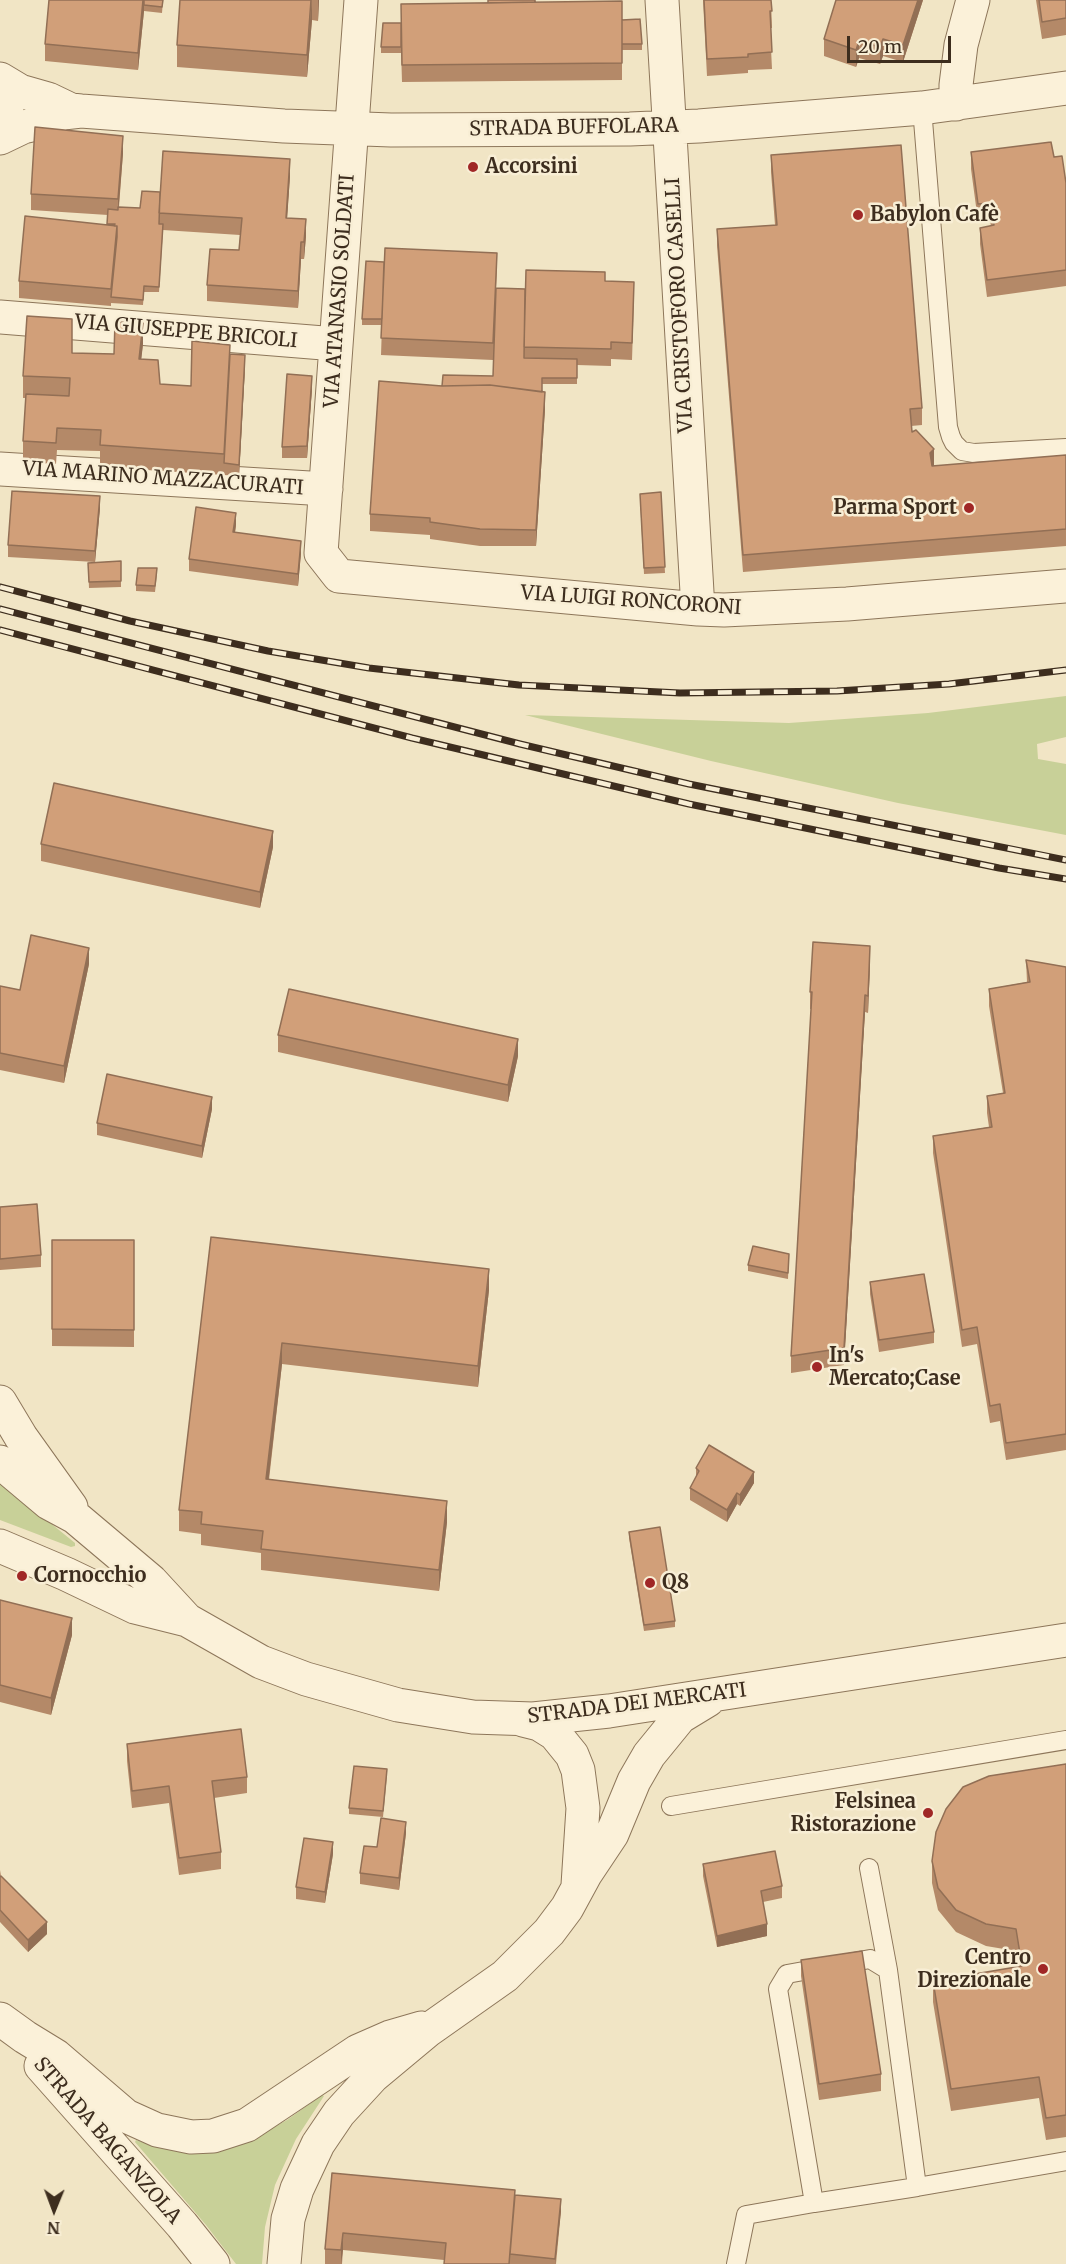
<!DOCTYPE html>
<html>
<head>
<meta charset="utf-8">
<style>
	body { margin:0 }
	#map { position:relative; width:1066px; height:2264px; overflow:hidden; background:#f1e5c5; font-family:Merriweather,serif }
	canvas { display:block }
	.north { position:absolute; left:24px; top:2180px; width:60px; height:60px; -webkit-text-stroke:4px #f8eed5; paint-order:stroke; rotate:181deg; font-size:16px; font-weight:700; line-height:24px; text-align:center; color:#3d2d1e }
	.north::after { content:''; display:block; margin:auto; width:21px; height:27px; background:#3d2d1e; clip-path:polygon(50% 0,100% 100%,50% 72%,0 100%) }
	.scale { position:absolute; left:847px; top:36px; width:104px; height:27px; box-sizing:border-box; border:3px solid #3d2d1e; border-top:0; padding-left:8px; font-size:18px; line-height:21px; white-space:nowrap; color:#3d2d1e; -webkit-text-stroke:4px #f8eed5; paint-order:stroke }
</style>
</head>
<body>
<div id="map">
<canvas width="1066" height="2264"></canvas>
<div class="north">N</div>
<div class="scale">20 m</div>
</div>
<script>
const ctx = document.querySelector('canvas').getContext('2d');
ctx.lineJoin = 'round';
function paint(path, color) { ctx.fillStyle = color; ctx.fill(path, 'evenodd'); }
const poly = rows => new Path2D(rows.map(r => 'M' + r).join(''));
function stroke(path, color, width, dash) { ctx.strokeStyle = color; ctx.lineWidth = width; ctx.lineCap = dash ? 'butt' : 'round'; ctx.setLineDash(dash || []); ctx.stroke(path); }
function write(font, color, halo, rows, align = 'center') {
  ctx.font = font + ' Merriweather,serif'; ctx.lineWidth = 5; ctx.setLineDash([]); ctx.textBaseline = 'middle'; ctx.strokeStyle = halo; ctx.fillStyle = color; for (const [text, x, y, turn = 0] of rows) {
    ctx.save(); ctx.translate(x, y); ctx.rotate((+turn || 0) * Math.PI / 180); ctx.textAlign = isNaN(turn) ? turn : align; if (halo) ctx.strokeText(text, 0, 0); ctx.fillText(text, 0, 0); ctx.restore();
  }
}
paint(poly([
	[1066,696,1066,737,1037,744,1038,759,1066,764,1066,835,898,803,711,761,525,715,789,723,928,713],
	[0,1482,75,1543,75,1546,71,1547,0,1520],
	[322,2095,324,2096,296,2139,275,2185,265,2227,262,2264,236,2264,206,2225,135,2142,136,2140,160,2148,185,2152,248,2141,287,2120]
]), '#c8d098');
const service = poly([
	[922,108,948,427,951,437,954,443,962,451,974,453,1066,448],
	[671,1806,1066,1740],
	[869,1868,888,1970],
	[814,2203,917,2187],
	[736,2264,746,2215,814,2203,778,1989,787,1974,870,1959,888,1970,917,2187,1066,2161]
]);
const minor = poly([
	[361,0,321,553,339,576,698,609,724,610,847,604,1066,586],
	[662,0,698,609],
	[0,79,20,91,48,99,71,110,81,111,284,126,391,130,630,129,699,126,922,108,1066,88],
	[956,104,956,85,961,45,973,0],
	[0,138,23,127,41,123,63,113,81,111],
	[0,317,336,344],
	[0,469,326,489]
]);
const tertiary = poly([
	[0,82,7,108,6,123,0,136],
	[0,1402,21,1437,71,1507],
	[0,1462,49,1503,75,1517,151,1581,187,1620],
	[0,1546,66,1574,135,1607,187,1620,261,1662,306,1679,398,1705,473,1717,533,1719,609,1711,1066,1640],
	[523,1720,539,1724,555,1734,572,1755,578,1770,583,1808,578,1885],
	[0,2019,25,2037,56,2056,126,2116,157,2130,191,2137,213,2136,247,2125,358,2051,390,2037,421,2028],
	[41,2066,182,2225,213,2264],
	[284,2264,288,2219,297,2189,318,2144,339,2113,373,2076,427,2031,505,1976,549,1932,567,1908,586,1873,612,1834,634,1781,649,1755,680,1717,708,1700]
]);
stroke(service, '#8d765a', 20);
stroke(minor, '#8d765a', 35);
stroke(tertiary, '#8d765a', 35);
stroke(service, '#fbf1d9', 18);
stroke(minor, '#fbf1d9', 33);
stroke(tertiary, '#fbf1d9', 33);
const rail = poly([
	[0,587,130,621,268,651,369,668,519,685,680,693,837,691,949,684,1066,670],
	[0,609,520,744,689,784,1066,860],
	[0,630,412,738,689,804,999,868,1066,879]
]);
stroke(rail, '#3d2d1e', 7);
stroke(rail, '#f8eed5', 4.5, [14]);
paint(poly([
	[49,0,163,0,162,13,144,11,138,70,45,61,45,44],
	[180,0,319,0,318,21,312,20,307,77,177,67,177,45],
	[703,0,771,0,772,28,770,28,772,69,748,70,748,73,707,76],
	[923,0,903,62,883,56,880,64,859,58,856,67,824,56,824,39],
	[1036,0,1066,0,1066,35,1042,39],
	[535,2,622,30,642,44,642,50,622,50,622,80,402,82,401,48,401,53,381,53,381,47,401,23,488,3],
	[971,152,1054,157,1066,183,1066,286,987,297,980,244,980,228,991,226,990,220,978,221,971,169],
	[123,153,119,207,140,208,160,192,290,176,287,218,306,236,304,259,301,259,298,308,207,301,207,285,239,250,240,235,163,230,159,292,144,292,143,305,111,303,111,306,19,298,19,281,107,225,108,215,31,210,31,194],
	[771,155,922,408,922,425,911,426,912,432,934,466,1066,455,1066,546,743,572,717,246,717,229,775,225,771,172],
	[497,269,496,288,525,289,605,281,634,299,632,360,611,359,611,366,577,365,577,384,542,384,542,392,545,409,536,546,480,546,430,539,430,535,370,531,370,514,442,386,493,376,493,360,381,355,382,325,362,325,362,319],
	[143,344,141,359,160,384,191,386,230,354,245,367,239,476,100,467,100,451,57,450,56,464,23,462,23,441,26,398,23,398,23,376,72,353,114,354],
	[312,388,307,458,282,458,282,447],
	[661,492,665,573,644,574,640,500],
	[100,508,95,562,8,557,8,545],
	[236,525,235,533,301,553,298,586,189,571,189,559],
	[121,561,121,587,89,588,88,563],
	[157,574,155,592,136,591,136,585],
	[41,844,273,847,260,908,41,861],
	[1026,960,1066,967,1066,1450,1006,1460,1000,1421,990,1423,977,1344,962,1347,933,1153,933,1136,989,1127,987,1113,987,1096,1003,1093,989,1006,989,989,1027,982],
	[870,963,868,1013,865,1012,844,1365,791,1373,791,1356,811,1009,810,1009,810,992],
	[89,964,64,1083,0,1070,0,986,20,990],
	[278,1035,518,1056,508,1102,278,1052],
	[212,1109,202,1158,97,1135,97,1123],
	[0,1207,41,1255,41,1267,0,1270],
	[211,1237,489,1290,478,1387,282,1364,269,1480,447,1522,439,1591,261,1570,261,1553,201,1545,201,1534,179,1531,179,1510],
	[52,1240,134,1240,134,1347,52,1346],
	[789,1254,788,1279,748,1271,748,1265],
	[870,1282,934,1332,934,1343,879,1352,870,1294],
	[696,1468,754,1483,740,1506,737,1504,727,1522,690,1500,690,1488,696,1477],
	[629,1532,675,1621,675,1627,644,1631,629,1538],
	[0,1600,72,1635,51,1715,0,1702],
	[127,1744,247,1777,247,1793,214,1798,221,1852,221,1869,179,1875,169,1803,132,1808,127,1761],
	[1066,1764,1066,2137,1046,2140,1039,2098,951,2111,933,2002,933,1981,1019,1967,1016,1951,986,1946,956,1932,938,1910,932,1883,932,1861],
	[387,1775,383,1817,349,1814,349,1808],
	[406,1833,399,1890,360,1884,360,1873,377,1847],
	[333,1854,325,1903,296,1899,296,1887],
	[703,1864,782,1886,782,1898,763,1902,767,1936,717,1947,703,1876],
	[0,1870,1,1876,47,1934,28,1952,0,1922],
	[801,1960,881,2074,881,2091,819,2100,801,1976],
	[332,2173,515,2195,561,2211,556,2264,444,2264,444,2260,343,2250,342,2264,325,2264,325,2249]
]), '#b48968');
paint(poly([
	[143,0,144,0,144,11,138,70,138,53],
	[312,0,312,20,307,77,307,55],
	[318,0,319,0,318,21],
	[918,0,923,0,903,62,903,45],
	[883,39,883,56,880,64,880,47],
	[859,41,859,58,856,67,856,50],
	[123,136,123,153,118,215,118,199],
	[290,159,290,176,286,235,286,218],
	[306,219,306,236,304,259,304,242],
	[301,242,301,259,298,308,298,291],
	[143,323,143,344,139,380,139,359],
	[245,355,245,367,239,476,239,465],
	[312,376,312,388,307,458,307,446],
	[545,392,545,409,536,546,536,530],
	[934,449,934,466,930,469,930,453],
	[100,496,100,508,95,562,95,551],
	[236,513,236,525,233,544,233,532],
	[301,541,301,553,298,586,298,574],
	[273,831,273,847,260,908,260,892],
	[870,946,870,963,868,1013,868,996],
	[89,948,89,964,64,1083,64,1066],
	[865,995,865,1012,844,1365,844,1348],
	[518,1039,518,1056,508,1102,508,1085],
	[212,1097,212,1109,202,1158,202,1146],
	[489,1269,489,1290,478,1387,478,1366],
	[282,1343,282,1364,266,1501,266,1479],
	[754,1472,754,1483,740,1506,740,1495],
	[737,1493,737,1504,727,1522,727,1510],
	[447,1501,447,1522,439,1591,439,1570],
	[72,1618,72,1635,51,1715,51,1698],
	[406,1822,406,1833,399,1890,399,1878],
	[333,1842,333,1854,325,1903,325,1892],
	[47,1922,47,1934,28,1952,28,1940],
	[767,1924,767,1936,717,1947,717,1936],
	[561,2199,561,2211,555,2264,555,2259],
	[343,2233,343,2250,341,2264,341,2250]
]), '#926f55');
const building = poly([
	[49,0,143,0,138,53,45,44,49,0],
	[144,0,163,0,162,7,144,5,144,0],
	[180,0,311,0,307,55,177,45,180,0],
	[488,0,535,0,535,2,488,3,488,0],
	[704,0,771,0,772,11,770,11,772,52,748,54,748,57,707,59,704,0],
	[836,0,918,0,903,45,883,39,880,47,859,41,856,50,824,39,836,0],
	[1039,0,1066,0,1066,18,1042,22,1039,0],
	[622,1,622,63,402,65,401,4,622,1],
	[640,19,642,44,622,44,622,20,640,19],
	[383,23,401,23,401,47,381,47,383,23],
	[35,127,123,136,118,199,31,194,35,127],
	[1051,142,1054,157,1062,156,1066,183,1066,270,987,280,980,228,994,225,990,203,978,204,971,152,1051,142],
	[901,145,922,408,910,409,912,432,916,430,934,449,930,453,932,466,1066,455,1066,529,743,555,717,229,777,225,771,155,901,145],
	[163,151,290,159,286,218,306,219,304,242,301,242,298,291,207,285,210,249,239,250,242,218,159,213,163,151],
	[142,191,160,192,159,224,163,224,159,287,144,286,143,300,111,297,117,237,117,226,114,226,115,224,107,224,108,209,118,210,118,207,140,208,142,191],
	[25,216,117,226,111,289,19,281,25,216],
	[385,248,497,253,493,343,381,338,385,248],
	[366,261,384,262,382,319,362,319,366,261],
	[526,270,605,272,605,281,634,282,632,343,611,342,611,349,524,347,526,270],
	[496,288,525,289,524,358,577,359,577,378,542,378,542,392,490,385,442,386,443,375,493,376,496,288],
	[27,316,72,319,72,353,114,354,115,322,143,323,139,359,158,360,160,384,191,386,192,341,230,345,224,454,100,445,101,430,57,428,56,443,23,441,26,394,69,396,70,378,23,376,27,316],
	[230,354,245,355,239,465,224,463,230,354],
	[287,374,312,376,307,446,282,447,287,374],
	[379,381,442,386,490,385,545,392,536,530,480,529,430,522,430,518,370,514,379,381],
	[12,491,100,496,95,551,8,545,12,491],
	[661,492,665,567,644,568,640,494,661,492],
	[196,507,236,513,233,532,301,541,298,574,189,559,196,507],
	[121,561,121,581,89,582,88,563,121,561],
	[138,568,157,568,155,586,136,585,138,568],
	[54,783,273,831,260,892,41,844,54,783],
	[31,935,89,948,64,1066,0,1053,0,986,20,990,31,935],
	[813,942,870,946,868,996,865,995,844,1348,791,1356,812,992,810,992,813,942],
	[1026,960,1066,967,1066,1434,1006,1443,1000,1404,990,1406,977,1327,962,1330,933,1136,992,1127,987,1096,1005,1093,989,989,1030,982,1026,960],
	[289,989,518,1039,508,1085,278,1035,289,989],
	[107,1074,212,1097,202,1146,97,1123,107,1074],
	[37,1204,41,1255,0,1259,0,1207,37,1204],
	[211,1237,489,1269,478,1366,282,1343,266,1479,447,1501,439,1570,261,1549,263,1531,201,1524,202,1512,179,1510,211,1237],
	[52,1240,134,1240,134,1330,52,1329,52,1240],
	[753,1246,789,1254,788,1273,748,1265,753,1246],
	[924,1274,934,1332,879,1340,870,1282,924,1274],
	[709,1445,754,1472,740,1495,737,1493,727,1510,690,1488,699,1471,696,1468,709,1445],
	[660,1527,675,1621,644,1625,629,1532,660,1527],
	[0,1600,72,1618,51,1698,0,1685,0,1600],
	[241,1729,247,1777,212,1781,221,1852,179,1858,169,1786,132,1791,127,1744,241,1729],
	[1066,1764,1066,2115,1046,2118,1039,2077,951,2089,933,1981,1022,1966,1016,1929,986,1924,956,1910,938,1888,932,1861,936,1832,946,1809,963,1787,989,1776,1066,1764],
	[354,1766,387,1769,383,1811,349,1808,354,1766],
	[381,1818,406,1822,399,1878,360,1873,364,1846,377,1847,381,1818],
	[304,1838,333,1842,325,1892,296,1887,304,1838],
	[775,1851,782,1886,761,1891,767,1924,717,1936,703,1864,775,1851],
	[1,1876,47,1922,28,1940,0,1910,0,1877,1,1876],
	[862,1951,881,2074,819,2084,801,1960,862,1951],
	[332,2173,515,2190,509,2264,444,2264,446,2243,343,2233,341,2250,325,2249,332,2173],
	[515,2195,561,2199,555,2259,510,2254,515,2195]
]);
paint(building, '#d19f79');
stroke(building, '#926f55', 1.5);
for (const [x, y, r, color] of [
	[473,167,6,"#a02726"],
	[858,215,6,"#a02726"],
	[969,508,6,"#a02726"],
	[817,1367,6,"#a02726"],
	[22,1576,6,"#a02726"],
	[650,1583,6,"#a02726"],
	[928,1813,6,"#a02726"],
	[1043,1969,6,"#a02726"]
]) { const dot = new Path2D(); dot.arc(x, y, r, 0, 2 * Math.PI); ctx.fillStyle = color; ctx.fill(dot); stroke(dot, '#f8eed5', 2); }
write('20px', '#3d2d1e', '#f8eed5', [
	["STRADA BUFFOLARA",574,128,-1],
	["VIA ATANASIO SOLDATI",340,291,-86],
	["VIA CRISTOFORO CASELLI",680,305,-93],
	["VIA GIUSEPPE BRICOLI",186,332,5],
	["VIA MARINO MAZZACURATI",163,479,4],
	["VIA LUIGI RONCORONI",631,601,4],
	["STRADA DEI MERCATI",637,1704,-7],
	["STRADA BAGANZOLA",107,2141,49]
]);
write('bold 20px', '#3d2d1e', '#f8eed5', [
	["Accorsini",485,167],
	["Babylon Cafè",870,215],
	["Parma Sport",957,508,"right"],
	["In's",829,1356],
	["Mercato;Case",829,1379],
	["Cornocchio",34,1576],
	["Q8",662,1583],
	["Felsinea",916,1802,"right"],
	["Ristorazione",916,1825,"right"],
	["Centro",1031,1958,"right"],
	["Direzionale",1031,1981,"right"]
], 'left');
</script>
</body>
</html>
